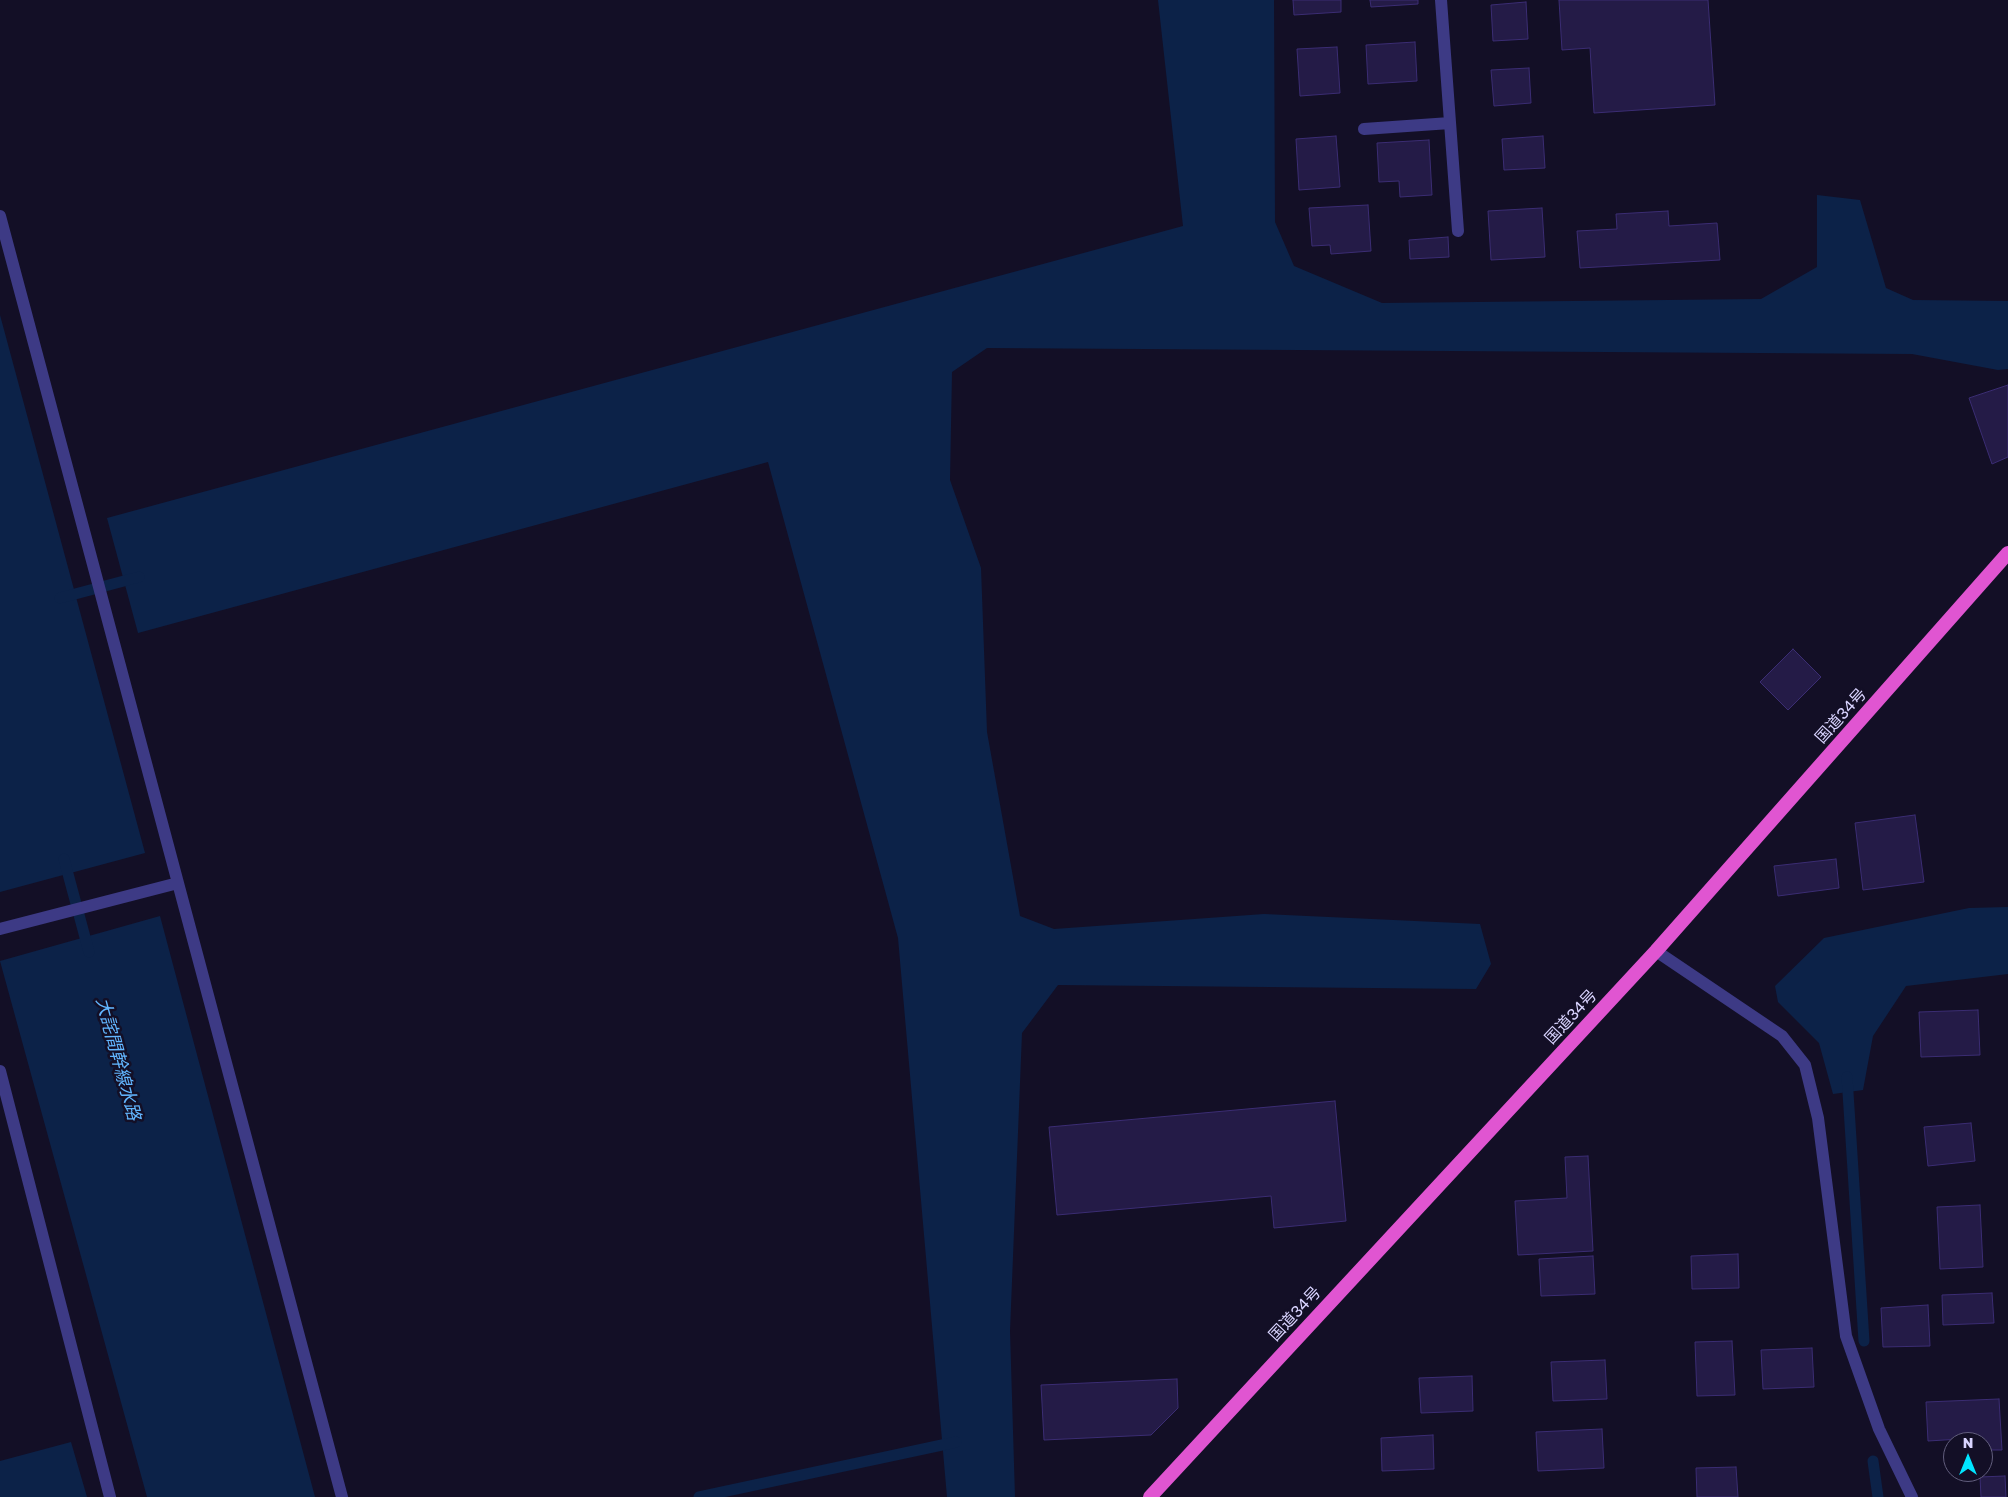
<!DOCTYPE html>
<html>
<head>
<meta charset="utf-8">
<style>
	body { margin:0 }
	#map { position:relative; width:2008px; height:1497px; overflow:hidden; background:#130f26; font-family:"Golos Text",sans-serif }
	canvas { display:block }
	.north { position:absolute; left:1943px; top:1432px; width:50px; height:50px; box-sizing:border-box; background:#130f26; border:1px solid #625e7d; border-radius:50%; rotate:0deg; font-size:14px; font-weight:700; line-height:20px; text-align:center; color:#d9d4ff }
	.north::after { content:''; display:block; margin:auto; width:18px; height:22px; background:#00e5ff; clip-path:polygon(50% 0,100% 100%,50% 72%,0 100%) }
</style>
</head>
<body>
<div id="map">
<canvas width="2008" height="1497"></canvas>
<div class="north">N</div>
</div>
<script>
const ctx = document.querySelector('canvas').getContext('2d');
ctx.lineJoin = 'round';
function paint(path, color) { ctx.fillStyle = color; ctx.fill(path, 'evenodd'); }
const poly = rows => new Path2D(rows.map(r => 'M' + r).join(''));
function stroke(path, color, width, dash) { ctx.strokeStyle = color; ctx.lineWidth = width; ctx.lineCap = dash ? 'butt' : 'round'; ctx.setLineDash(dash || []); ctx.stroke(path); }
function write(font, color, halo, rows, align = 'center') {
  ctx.font = font + ' "Golos Text","Noto Sans JP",sans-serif'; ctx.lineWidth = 5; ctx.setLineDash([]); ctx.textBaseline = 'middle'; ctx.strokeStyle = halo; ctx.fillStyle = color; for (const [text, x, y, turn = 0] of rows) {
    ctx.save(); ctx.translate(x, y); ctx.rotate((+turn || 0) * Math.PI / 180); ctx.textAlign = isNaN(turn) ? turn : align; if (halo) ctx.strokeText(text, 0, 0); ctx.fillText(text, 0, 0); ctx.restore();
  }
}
paint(poly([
	[1158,0,1274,0,1275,222,1294,266,1382,303,1761,299,1817,267,1817,195,1860,200,1886,288,1913,300,2008,301,2008,369,1998,370,1912,354,987,348,952,372,950,480,981,568,987,732,1020,916,1054,929,1264,914,1480,924,1491,964,1476,989,1058,985,1022,1033,1010,1331,1015,1497,947,1497,898,938,768,462,138,633,107,518,1183,226],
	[0,315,145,853,0,892],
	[2008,907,2008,974,1906,986,1873,1036,1863,1090,1833,1094,1819,1043,1778,1002,1775,986,1824,938,1969,908],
	[160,916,315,1497,147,1497,0,961],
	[71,1442,87,1497,0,1497,0,1461]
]), '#0c2248');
stroke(poly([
	[60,598,139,577],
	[64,859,89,952],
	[1847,1077,1864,1341],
	[1873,1461,1878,1497],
	[699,1497,956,1442]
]), '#0c2248', 11);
const building = poly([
	[1293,0,1341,0,1341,12,1294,15,1293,0],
	[1370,0,1418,0,1418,4,1371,7,1370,0],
	[1559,0,1708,0,1715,105,1594,113,1590,48,1562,50,1559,0],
	[1526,2,1528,39,1493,41,1491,5,1526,2],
	[1415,42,1417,81,1368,84,1366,45,1415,42],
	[1337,47,1340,93,1300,96,1297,49,1337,47],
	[1529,68,1531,103,1494,106,1491,70,1529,68],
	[1336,136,1340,187,1299,190,1296,139,1336,136],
	[1543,136,1545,168,1504,170,1502,139,1543,136],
	[1429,140,1432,195,1400,197,1399,181,1379,182,1377,143,1429,140],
	[1368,205,1371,251,1331,254,1330,245,1312,246,1309,208,1368,205],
	[1542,208,1545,257,1491,260,1488,211,1542,208],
	[1668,211,1669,226,1717,223,1720,260,1580,268,1577,231,1617,229,1616,214,1668,211],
	[1448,237,1449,257,1410,259,1409,240,1448,237],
	[2008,385,2008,457,1992,464,1969,398,2008,385],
	[1793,649,1821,677,1788,710,1760,682,1793,649],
	[1915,815,1924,882,1863,890,1855,823,1915,815],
	[1836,859,1839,888,1778,896,1774,866,1836,859],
	[1978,1010,1980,1055,1921,1057,1919,1012,1978,1010],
	[1335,1101,1346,1221,1274,1228,1271,1196,1057,1215,1049,1127,1335,1101],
	[1971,1123,1975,1161,1928,1166,1924,1127,1971,1123],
	[1588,1156,1593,1251,1518,1255,1515,1201,1567,1198,1565,1157,1588,1156],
	[1980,1205,1983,1267,1940,1269,1937,1207,1980,1205],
	[1738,1254,1739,1288,1692,1289,1691,1256,1738,1254],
	[1593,1256,1595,1294,1541,1296,1539,1259,1593,1256],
	[1992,1293,1994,1323,1943,1325,1942,1295,1992,1293],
	[1928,1305,1930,1346,1883,1347,1881,1308,1928,1305],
	[1732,1341,1735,1395,1697,1396,1695,1342,1732,1341],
	[1812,1348,1814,1387,1763,1389,1761,1350,1812,1348],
	[1605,1360,1607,1399,1553,1401,1551,1362,1605,1360],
	[1472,1376,1473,1411,1421,1413,1419,1378,1472,1376],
	[1177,1379,1178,1408,1151,1435,1044,1440,1041,1385,1177,1379],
	[1999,1399,2002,1450,1983,1450,1983,1442,1977,1442,1977,1438,1928,1441,1926,1402,1999,1399],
	[1602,1429,1604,1468,1538,1471,1536,1432,1602,1429],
	[1433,1435,1434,1469,1382,1471,1381,1438,1433,1435],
	[1736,1467,1738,1497,1697,1497,1696,1468,1736,1467],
	[2005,1476,2006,1497,1981,1497,1980,1477,2005,1476]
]);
paint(building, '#241b47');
stroke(building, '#3b2d73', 1);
stroke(poly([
	[1441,0,1458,231],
	[1364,129,1450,123],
	[0,216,178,883],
	[0,929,178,883,342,1497],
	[1656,951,1782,1036,1805,1065,1818,1118,1846,1336,1879,1429,1912,1497],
	[0,1071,110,1497]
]), '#3d3a85', 12);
stroke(poly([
	[1150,1497,1656,951,2008,553]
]), '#e055d1', 14);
write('16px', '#d9d4ff', '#130f26', [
	["国道34号",1841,716,-48],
	["国道34号",1571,1017,-47],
	["国道34号",1295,1314,-47]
]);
write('italic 18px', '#62b6ff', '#130f26', [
	["大詫間幹線水路",118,1059,75]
]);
</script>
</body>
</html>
